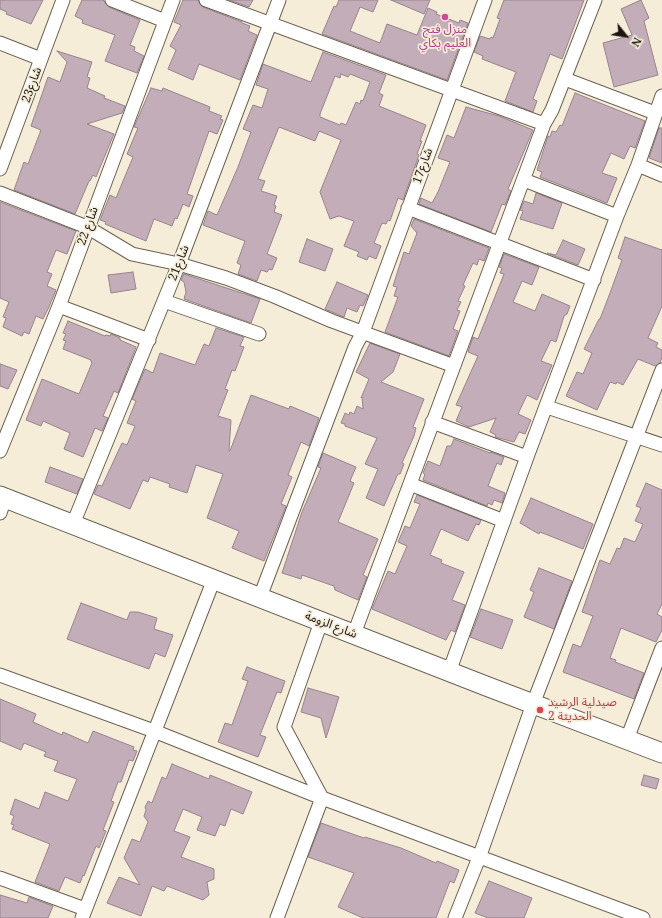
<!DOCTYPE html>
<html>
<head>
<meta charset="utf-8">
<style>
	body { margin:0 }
	#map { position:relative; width:662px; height:918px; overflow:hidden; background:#f6edd9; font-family:"Noto Serif",serif }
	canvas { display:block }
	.north { position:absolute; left:606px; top:16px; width:40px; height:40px; -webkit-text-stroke:3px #f6edd9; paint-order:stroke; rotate:120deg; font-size:11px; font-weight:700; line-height:16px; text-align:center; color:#19160f }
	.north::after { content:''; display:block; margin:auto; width:14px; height:18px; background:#19160f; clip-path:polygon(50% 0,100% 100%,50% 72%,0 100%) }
</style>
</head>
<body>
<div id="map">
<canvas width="662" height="918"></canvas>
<div class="north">N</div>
</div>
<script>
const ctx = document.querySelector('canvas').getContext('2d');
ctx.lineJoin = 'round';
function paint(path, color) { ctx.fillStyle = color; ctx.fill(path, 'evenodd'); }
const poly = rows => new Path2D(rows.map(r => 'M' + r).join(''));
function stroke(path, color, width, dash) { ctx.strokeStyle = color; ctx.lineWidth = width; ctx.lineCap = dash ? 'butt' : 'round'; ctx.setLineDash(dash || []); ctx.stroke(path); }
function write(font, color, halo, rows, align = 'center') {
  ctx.font = font + ' "Noto Serif","Noto Sans Arabic",serif'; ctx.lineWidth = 3.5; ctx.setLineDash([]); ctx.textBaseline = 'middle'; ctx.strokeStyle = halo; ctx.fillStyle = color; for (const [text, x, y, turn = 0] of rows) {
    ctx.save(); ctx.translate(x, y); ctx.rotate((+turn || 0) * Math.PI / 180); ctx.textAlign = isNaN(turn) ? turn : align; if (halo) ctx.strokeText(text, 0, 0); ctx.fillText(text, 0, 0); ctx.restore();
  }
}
const building = poly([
	[0,0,43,0,31,24,6,14,7,12,0,9,0,0],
	[82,0,103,0,109,7,140,20,130,45,135,47,134,51,144,56,137,73,105,61,115,35,82,23,83,20,75,16,82,0],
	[183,0,198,0,203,7,242,22,242,23,250,26,248,31,257,35,240,80,199,64,193,80,168,69,176,50,170,46,181,25,174,22,183,0],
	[229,0,253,0,249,7,229,0],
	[339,0,378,0,373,12,360,7,350,31,380,43,387,24,417,35,428,8,437,12,436,14,459,23,460,20,468,23,447,80,322,34,334,6,336,7,339,0],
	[391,0,430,0,424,14,391,0],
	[504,0,584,0,562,59,550,54,533,99,537,101,533,112,505,101,516,72,482,59,483,56,474,52,480,36,490,39,491,37,493,38,500,19,497,18,504,0],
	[641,0,649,18,644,21,658,75,614,87,603,43,632,35,621,9,641,0],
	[57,51,92,62,87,77,90,78,87,88,105,96,104,98,125,106,122,113,87,124,114,134,96,177,93,175,90,181,89,181,75,214,14,190,24,162,28,164,41,130,31,126,48,77,60,82,67,62,57,51],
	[323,52,386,75,379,93,383,95,379,106,426,125,420,141,422,141,417,154,419,155,403,200,398,198,390,221,388,220,386,224,382,223,374,243,381,246,376,259,369,256,367,260,357,256,359,252,344,246,354,221,339,216,330,219,320,192,341,140,319,131,315,141,279,127,258,179,265,181,261,191,277,196,274,205,276,206,274,212,282,215,267,254,277,258,272,270,269,269,267,272,261,270,257,281,238,274,241,265,237,263,245,241,203,225,208,211,217,215,238,167,251,132,243,129,253,105,262,108,268,89,256,85,263,64,311,82,323,52],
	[341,74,348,77,350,74,370,82,363,101,361,100,360,104,356,102,346,125,341,123,340,125,320,117,320,114,335,76,340,78,341,74],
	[151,88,162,91,163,88,210,107,209,111,222,116,220,119,223,120,217,134,209,131,187,194,193,196,189,207,183,204,177,219,175,218,172,226,154,219,146,241,105,224,106,222,100,220,110,195,116,198,133,157,127,154,138,128,134,127,151,88],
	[575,93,645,121,635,148,630,146,624,159,611,153,602,173,617,178,607,203,540,177,542,172,537,170,548,136,550,137,552,131,556,132,560,125,562,126,575,93],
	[466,107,499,116,533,130,508,189,511,191,505,205,502,204,491,232,419,204,421,198,432,203,438,192,450,162,438,158,447,135,454,138,466,107],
	[659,128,662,128,662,163,649,158,659,128],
	[536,193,562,203,553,229,520,219,523,211,520,210,524,201,533,204,536,193],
	[0,202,76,231,67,254,56,250,47,272,52,274,47,286,56,290,49,307,43,319,36,316,29,334,24,332,22,336,3,327,6,318,3,317,9,302,0,298,0,202],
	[414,219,489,248,484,261,479,259,477,265,473,263,463,285,465,286,458,301,461,302,457,310,460,311,453,329,458,331,449,356,385,332,398,297,394,296,397,287,393,286,401,261,404,252,409,254,417,233,411,226,414,219],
	[625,237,662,250,662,306,648,338,658,343,656,347,662,350,662,357,660,363,655,366,638,359,623,385,617,382,616,384,610,382,597,410,566,396,577,372,583,374,592,353,584,349,599,319,600,319,610,293,622,260,618,258,625,237],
	[307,239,333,249,325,271,299,262,307,239],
	[563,240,585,249,578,265,547,253,556,255,563,240],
	[504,254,539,267,532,285,522,281,513,302,535,311,542,294,570,306,567,314,564,316,556,342,551,340,541,361,552,365,537,400,527,395,518,414,531,420,525,434,519,432,514,442,495,437,496,435,490,432,496,418,469,427,456,421,462,407,456,405,478,356,468,352,473,337,478,339,504,274,500,273,502,268,499,267,504,254],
	[133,272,136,289,111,293,108,275,133,272],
	[184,274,260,299,251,323,184,299,186,292,184,282,181,280,184,274],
	[337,282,368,295,363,306,360,305,357,312,347,308,344,317,325,309,337,282],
	[68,321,105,336,106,335,110,336,111,334,120,338,120,340,136,347,118,393,114,391,103,416,108,418,102,431,95,428,83,457,64,449,70,433,43,421,41,426,26,420,42,379,79,394,92,363,91,362,91,360,63,349,66,341,63,340,66,334,63,333,68,321],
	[216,328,244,337,240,346,244,347,235,371,232,370,225,389,228,390,218,416,231,420,229,451,230,451,251,395,289,409,290,406,319,418,309,446,301,442,288,475,292,477,281,504,286,506,264,561,232,548,239,531,207,518,223,474,196,465,187,493,169,487,170,484,150,477,148,482,143,480,130,509,94,494,98,485,102,486,122,443,127,445,135,426,127,423,136,401,132,399,145,369,153,373,160,353,195,365,204,344,209,346,216,328],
	[370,343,400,354,393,372,381,382,424,399,413,427,416,428,414,436,402,463,404,464,400,474,398,474,397,476,384,506,366,498,378,469,365,464,377,438,345,426,345,424,341,423,345,413,349,415,350,412,354,414,357,406,363,409,362,397,361,398,369,379,356,372,370,343],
	[0,364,17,370,8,389,0,386,0,364],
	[454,439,490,453,490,452,504,457,501,465,497,463,488,486,505,493,502,503,494,500,492,505,488,503,487,506,423,480,425,474,423,473,428,461,440,466,447,446,451,446,454,439],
	[323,453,356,467,350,481,354,483,338,522,378,539,363,575,367,577,358,600,335,590,334,586,302,575,301,579,282,573,302,512,321,468,318,467,323,453],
	[50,467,83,479,77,494,45,482,50,467],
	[646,483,662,490,662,604,657,614,662,617,662,630,656,642,621,628,610,658,616,660,615,662,644,673,634,699,563,672,573,644,581,647,593,616,582,612,600,560,610,564,617,548,620,549,624,538,635,542,643,524,635,521,641,508,636,506,646,483],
	[417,495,481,520,479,525,476,524,468,541,441,529,430,555,442,560,441,563,464,572,452,600,465,605,455,632,451,630,446,640,372,609,388,571,395,574,407,546,398,542,405,526,410,528,420,504,414,502,417,495],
	[531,498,593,524,583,549,540,532,539,534,520,523,531,498],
	[539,568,572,581,554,629,524,617,534,592,530,590,539,568],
	[81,603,127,620,130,612,138,612,157,618,154,629,173,635,165,657,155,653,149,669,67,639,81,603],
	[481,609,513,620,502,649,470,637,481,609],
	[247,667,285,681,281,693,277,692,260,735,266,737,258,757,218,742,225,723,232,725,248,681,242,679,247,667],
	[308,688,339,697,326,738,321,718,301,712,308,688],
	[0,699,36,714,33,722,62,735,63,732,88,743,93,731,134,747,133,750,137,751,133,761,129,760,121,782,118,782,111,801,114,802,103,830,106,831,99,848,96,846,84,876,83,875,80,883,65,877,59,891,35,882,50,844,12,829,14,825,11,824,14,816,10,814,15,799,39,809,45,792,68,801,77,779,54,771,58,761,44,756,46,752,24,743,21,750,0,741,0,699],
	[172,764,209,779,210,775,252,792,243,814,231,809,225,826,220,824,215,836,197,830,202,817,183,809,174,831,190,837,181,857,214,869,214,879,207,882,209,895,203,900,167,886,164,891,152,886,141,916,107,903,119,877,140,885,124,858,132,839,140,842,148,822,144,816,146,810,145,807,148,801,152,803,162,777,166,779,172,764],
	[644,775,659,779,656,789,641,785,644,775],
	[321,823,364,838,365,837,401,848,436,863,437,861,459,870,454,883,450,881,436,918,363,918,338,907,354,873,308,857,321,823],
	[489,881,532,898,524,918,488,918,475,913,489,881],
	[0,895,27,903,29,897,53,906,48,918,0,918,0,895]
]);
paint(building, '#c2adb9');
stroke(building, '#97838e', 1);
const street = poly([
	[112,0,165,21],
	[206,0,544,124],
	[0,43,41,59],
	[565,79,655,113],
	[638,165,662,175],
	[0,169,63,0],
	[524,180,617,216],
	[0,193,87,227,132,254,179,264,226,278,274,296,332,321,454,366],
	[408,208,594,280],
	[164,301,259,334],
	[59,306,149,340],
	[547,407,662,445],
	[432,422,527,457],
	[0,451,59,306,173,0],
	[410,484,504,521],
	[0,513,5,498],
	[73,524,179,264,279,0],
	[260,597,355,347,363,332,485,0],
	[354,634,544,124,552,110,595,0],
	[449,672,527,457,617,216,638,165,662,96],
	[0,675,154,731,322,798,643,918],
	[627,739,662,648],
	[0,878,85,909],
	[82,918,214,579],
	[277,918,322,798,284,727,321,622],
	[455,918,480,855,533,704,662,370]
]);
const secondary = poly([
	[0,496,486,686,662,753]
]);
stroke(street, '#6a6251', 15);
stroke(secondary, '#6a6251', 21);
stroke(street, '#fff', 13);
stroke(secondary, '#fff', 19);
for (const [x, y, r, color] of [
	[445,17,4,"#d1479c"],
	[540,710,4,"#e0444e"]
]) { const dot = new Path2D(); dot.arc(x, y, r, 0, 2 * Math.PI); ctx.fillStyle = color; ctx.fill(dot); stroke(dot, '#f6edd9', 1.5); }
write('12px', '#b23c85', '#f6edd9', [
	["منزل فتح",445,30],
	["العليم بكاي",445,44]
]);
write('12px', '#19160f', '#f6edd9', [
	["شارع23",32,85,-70],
	["شارع17",423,166,-70],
	["شارع 22",88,226,-70],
	["شارع21",179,263,-69],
	["شارع الزومة",331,625,21]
]);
write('12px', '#be3a42', '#f6edd9', [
	["صيدلية الرشيد",548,703],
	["الحديثة 2",548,717]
], 'left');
</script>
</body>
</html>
